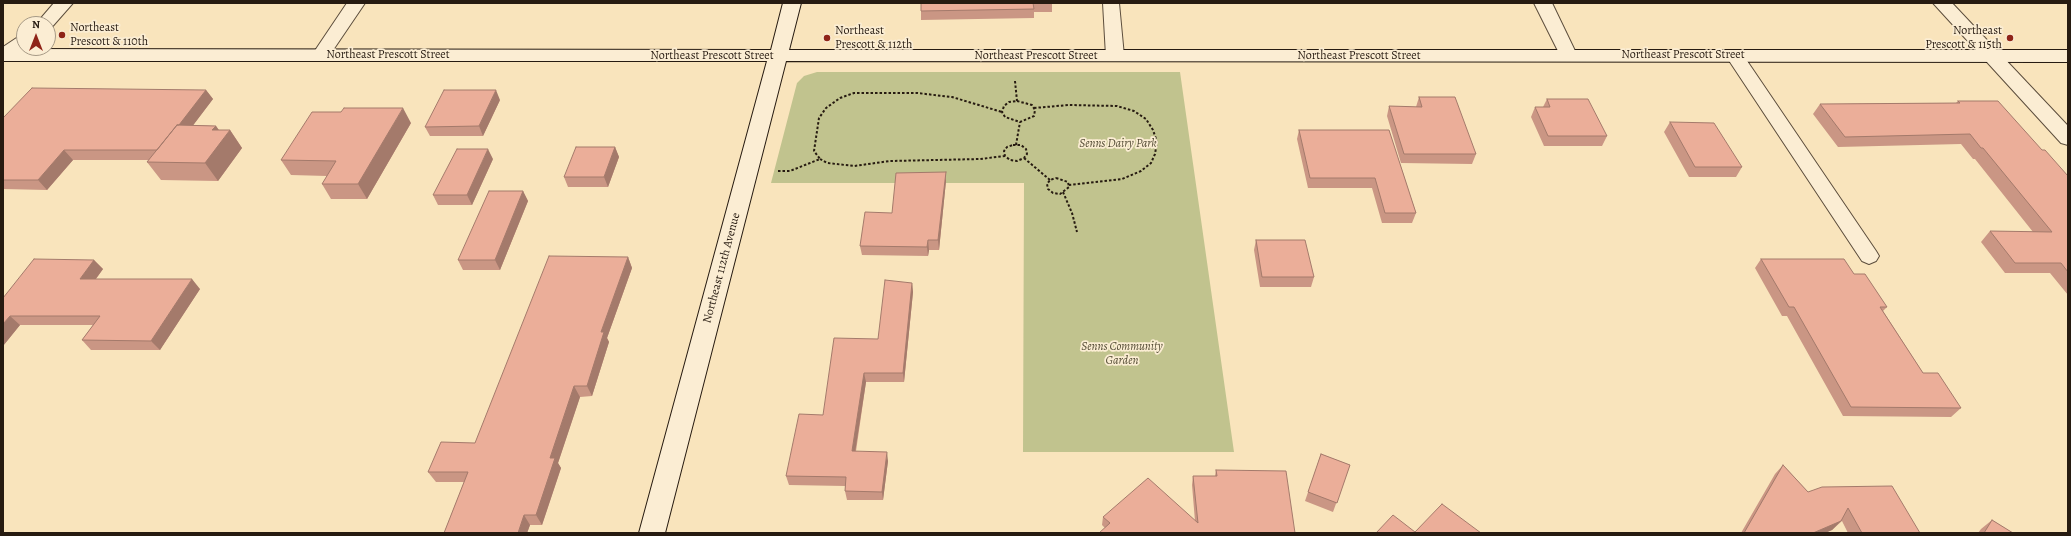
<!DOCTYPE html>
<html>
<head>
<meta charset="utf-8">
<style>
	body { margin:0 }
	#map { position:relative; width:2071px; height:536px; overflow:hidden; background:#f9e4bc; font-family:Alegreya,serif }
	canvas { display:block }
	.frame { position:absolute; inset:0; border:4px solid #271b11; pointer-events:none }
	.north { position:absolute; left:16px; top:16px; width:40px; height:40px; box-sizing:border-box; background:#fbedd3; border:1px solid #a69985; border-radius:50%; rotate:0deg; font-size:11px; font-weight:700; line-height:16px; text-align:center; color:#271b11 }
	.north::after { content:''; display:block; margin:auto; width:14px; height:18px; background:#8f2418; clip-path:polygon(50% 0,100% 100%,50% 72%,0 100%) }
</style>
</head>
<body>
<div id="map">
<canvas width="2071" height="536"></canvas>
<div class="frame"></div>
<div class="north">N</div>
</div>
<script>
const ctx = document.querySelector('canvas').getContext('2d');
ctx.lineJoin = 'round';
function paint(path, color) { ctx.fillStyle = color; ctx.fill(path, 'evenodd'); }
const poly = rows => new Path2D(rows.map(r => 'M' + r).join(''));
function stroke(path, color, width, dash) { ctx.strokeStyle = color; ctx.lineWidth = width; ctx.lineCap = dash ? 'butt' : 'round'; ctx.setLineDash(dash || []); ctx.stroke(path); }
function write(font, color, halo, rows, align = 'center') {
  ctx.font = font + ' Alegreya,serif'; ctx.lineWidth = 3.5; ctx.setLineDash([]); ctx.textBaseline = 'middle'; ctx.strokeStyle = halo; ctx.fillStyle = color; for (const [text, x, y, turn = 0] of rows) {
    ctx.save(); ctx.translate(x, y); ctx.rotate((+turn || 0) * Math.PI / 180); ctx.textAlign = isNaN(turn) ? turn : align; if (halo) ctx.strokeText(text, 0, 0); ctx.fillText(text, 0, 0); ctx.restore();
  }
}
paint(poly([
	[817,72,1180,72,1234,452,1023,452,1024,183,771,183,797,83,804,76]
]), '#c1c38e');
const lane = poly([
	[1103,3,1119,3,1124,56,1121,60,1115,61,1109,60,1106,56,1103,3],
	[1735,51,1741,52,1876,251,1879,256,1876,261,1869,264,1862,261,1726,56,1729,52,1735,51]
]);
const street = poly([
	[54,3,73,3,51,28,48,29,48,24,36,24,54,3],
	[347,3,365,3,327,59,321,61,315,59,312,55,347,3],
	[1534,3,1552,3,1577,55,1574,59,1568,61,1562,59,1534,3],
	[1933,3,1952,3,2068,126,2068,145,2061,143,1933,3],
	[24,36,24,48,26,48,9,59,3,61,3,47,18,37,24,36]
]);
const secondary = poly([
	[783,3,801,3,789,50,2068,50,2068,62,786,61,665,533,639,533,767,61,3,61,3,49,771,50,783,3]
]);
stroke(lane, '#5c4d3c', 2);
stroke(street, '#5c4d3c', 2);
stroke(secondary, '#271b11', 2);
stroke(poly([
	[1015,81,1017,101],
	[1017,101,1032,105,1035,110,1034,116,1020,122,1005,117,1002,112,1004,106,1009,102,1017,101],
	[1034,108,1069,105,1117,106,1134,111,1146,119,1153,130,1157,142,1155,154,1151,163,1141,171,1122,179,1069,185],
	[1013,145,1021,145,1026,149,1027,154,1024,158,1017,161,1010,160,1005,156,1004,151,1007,147,1013,145],
	[1016,145,1020,122],
	[1024,158,1050,180],
	[820,159,827,163,854,166,890,161,980,159,1005,156],
	[778,171,790,171,820,159,814,151,819,118,826,108,840,98,854,93,917,93,952,97,1002,112],
	[1056,178,1068,182,1069,187,1060,194,1053,193,1048,189,1047,184,1050,180,1056,178],
	[1063,192,1072,213,1077,232]
]), '#271b11', 2, [2.5, 2]);
paint(lane, '#fbedd3');
paint(street, '#fbedd3');
paint(secondary, '#fbedd3');
paint(poly([
	[921,3,1052,3,1052,12,1034,12,1034,18,921,20],
	[206,90,213,99,193,125,216,126,219,130,230,130,242,148,218,181,161,180,147,162,149,160,73,160,47,190,3,189,3,118],
	[1419,97,1476,154,1472,164,1401,163,1387,116,1389,106,1416,107],
	[1547,99,1607,136,1602,146,1544,146,1531,117,1535,107,1543,107],
	[500,100,483,136,430,136,425,127],
	[1958,101,2042,150,2068,176,2068,295,2050,273,2005,273,1981,242,1990,231,2033,232,1975,159,1973,159,1961,144,1838,147,1813,114,1820,104,1956,103],
	[1670,122,1742,167,1736,177,1689,177,1664,132],
	[411,123,367,199,331,199,322,184,327,176,291,175,281,160],
	[1299,130,1389,130,1416,213,1412,223,1382,223,1372,188,1308,188,1297,139],
	[615,147,619,157,608,187,568,187,564,177],
	[493,159,472,205,438,205,433,195],
	[946,181,939,250,929,250,928,256,862,255,860,246,892,213],
	[523,191,528,201,500,270,463,270,458,260],
	[1256,240,1314,277,1311,287,1260,287,1254,250],
	[628,257,632,268,607,338,609,342,592,396,580,397,558,463,561,468,542,525,530,525,527,533,444,533,464,482,436,482,428,472,475,443],
	[1761,259,1854,274,1887,307,1883,311,1923,373,1961,408,1951,417,1843,416,1787,316,1782,316,1755,268],
	[94,260,103,269,96,279,200,289,160,350,91,350,82,340,93,325,20,325,3,346,3,298],
	[912,283,913,292,904,382,866,382,856,451,888,461,883,500,847,500,845,491,845,486,789,485,786,476,823,415,878,339],
	[1321,454,1350,465,1333,512,1305,501],
	[1783,465,1808,492,1920,533,1848,533,1842,521,1832,530,1825,533,1741,533,1775,474],
	[1216,470,1295,533,1105,528,1102,525,1103,517,1195,521,1192,485,1193,476,1215,476],
	[1992,520,2013,533,1978,533,1981,529]
]), '#ca9684');
paint(poly([
	[206,90,213,99,167,160,159,150],
	[496,90,500,100,483,136,479,126],
	[403,108,411,123,367,199,358,184],
	[216,126,224,138,230,130,242,148,218,181,205,163,212,130],
	[615,147,619,157,608,187,604,177],
	[488,149,493,159,472,205,467,195],
	[64,150,73,160,47,190,38,180],
	[946,172,946,181,939,250,938,240],
	[523,191,528,201,500,270,495,260],
	[928,240,929,250,928,256,927,247],
	[628,257,632,268,607,338,609,342,592,396,587,386,601,332],
	[94,260,103,269,89,288,80,279],
	[192,279,200,289,160,350,151,341],
	[912,283,913,292,904,382,903,373],
	[10,316,20,325,3,346,3,324],
	[864,373,866,382,854,459,852,451],
	[574,386,580,397,558,463,561,468,542,525,536,515,550,458],
	[887,452,888,461,883,500,882,492],
	[524,515,530,525,527,533,518,533],
	[1841,521,1832,530,1825,533,1813,533]
]), '#a47a6b');
const building = poly([
	[921,3,1035,3,1033,3,1034,9,921,11,921,3],
	[32,88,206,90,179,125,177,125,157,150,64,150,38,180,3,180,3,118,32,88],
	[444,90,496,90,479,126,425,127,444,90],
	[1419,97,1455,97,1476,154,1404,154,1389,106,1422,107,1419,97],
	[1547,99,1588,99,1607,136,1548,136,1535,107,1550,107,1547,99],
	[1958,101,1998,101,2042,150,2045,150,2068,176,2068,272,2061,263,2015,263,1990,231,2052,232,1983,148,1981,148,1970,134,1845,137,1820,104,1960,103,1958,101],
	[344,108,403,108,358,184,322,184,336,161,281,160,312,112,341,112,344,108],
	[1670,122,1714,123,1742,167,1695,167,1670,122],
	[177,125,216,126,212,130,230,130,205,163,147,162,177,125],
	[1299,130,1389,130,1416,213,1385,213,1375,178,1310,178,1299,130],
	[576,147,615,147,604,177,564,177,576,147],
	[457,149,488,149,467,195,433,195,457,149],
	[946,172,938,240,928,240,927,247,860,246,865,212,892,213,896,173,946,172],
	[489,191,523,191,495,260,458,260,489,191],
	[1256,240,1305,240,1314,277,1262,277,1256,240],
	[549,256,628,257,601,332,604,332,587,386,574,386,550,458,555,458,536,515,524,515,518,533,444,533,468,472,428,472,441,442,475,443,549,256],
	[34,259,94,260,80,279,192,279,151,341,82,340,100,316,10,316,3,324,3,298,34,259],
	[1761,259,1844,259,1854,274,1865,274,1887,307,1880,307,1923,373,1938,373,1961,408,1851,407,1794,307,1789,307,1761,259],
	[885,280,912,283,903,373,864,373,852,451,887,452,882,492,845,491,846,477,786,476,799,414,823,415,834,338,878,339,885,280],
	[1321,454,1350,465,1337,503,1308,492,1321,454],
	[1783,465,1808,492,1822,487,1892,486,1920,533,1862,533,1848,508,1841,521,1813,533,1744,533,1783,465],
	[1216,470,1286,471,1295,533,1099,533,1110,523,1103,517,1148,478,1198,523,1193,476,1217,476,1216,470],
	[1442,504,1481,533,1376,533,1393,515,1415,532,1442,504],
	[1992,520,2013,533,1984,533,1992,520]
]);
paint(building, '#ebae99');
stroke(building, '#a47a6b', 1);
for (const [x, y, r, color] of [
	[62,35,4,"#8f2418"],
	[827,38,4,"#8f2418"],
	[2010,38,4,"#8f2418"]
]) { const dot = new Path2D(); dot.arc(x, y, r, 0, 2 * Math.PI); ctx.fillStyle = color; ctx.fill(dot); stroke(dot, '#fbedd3', 1.5); }
write('12px', '#271b11', '#fbedd3', [
	["Northeast",70,28],
	["Prescott & 110th",70,42],
	["Northeast",835,31],
	["Prescott & 112th",835,45],
	["Northeast",2002,31,"right"],
	["Prescott & 115th",2002,45,"right"]
], 'left');
write('12px', '#271b11', '#fbedd3', [
	["Northeast Prescott Street",388,55],
	["Northeast Prescott Street",1683,55],
	["Northeast Prescott Street",712,56],
	["Northeast Prescott Street",1036,56],
	["Northeast Prescott Street",1359,56],
	["Northeast 112th Avenue",722,268,-75]
]);
write('italic 12px', '#554d36', '#fbedd3', [
	["Senns Dairy Park",1118,144],
	["Senns Community",1122,347],
	["Garden",1122,361]
]);
</script>
</body>
</html>
